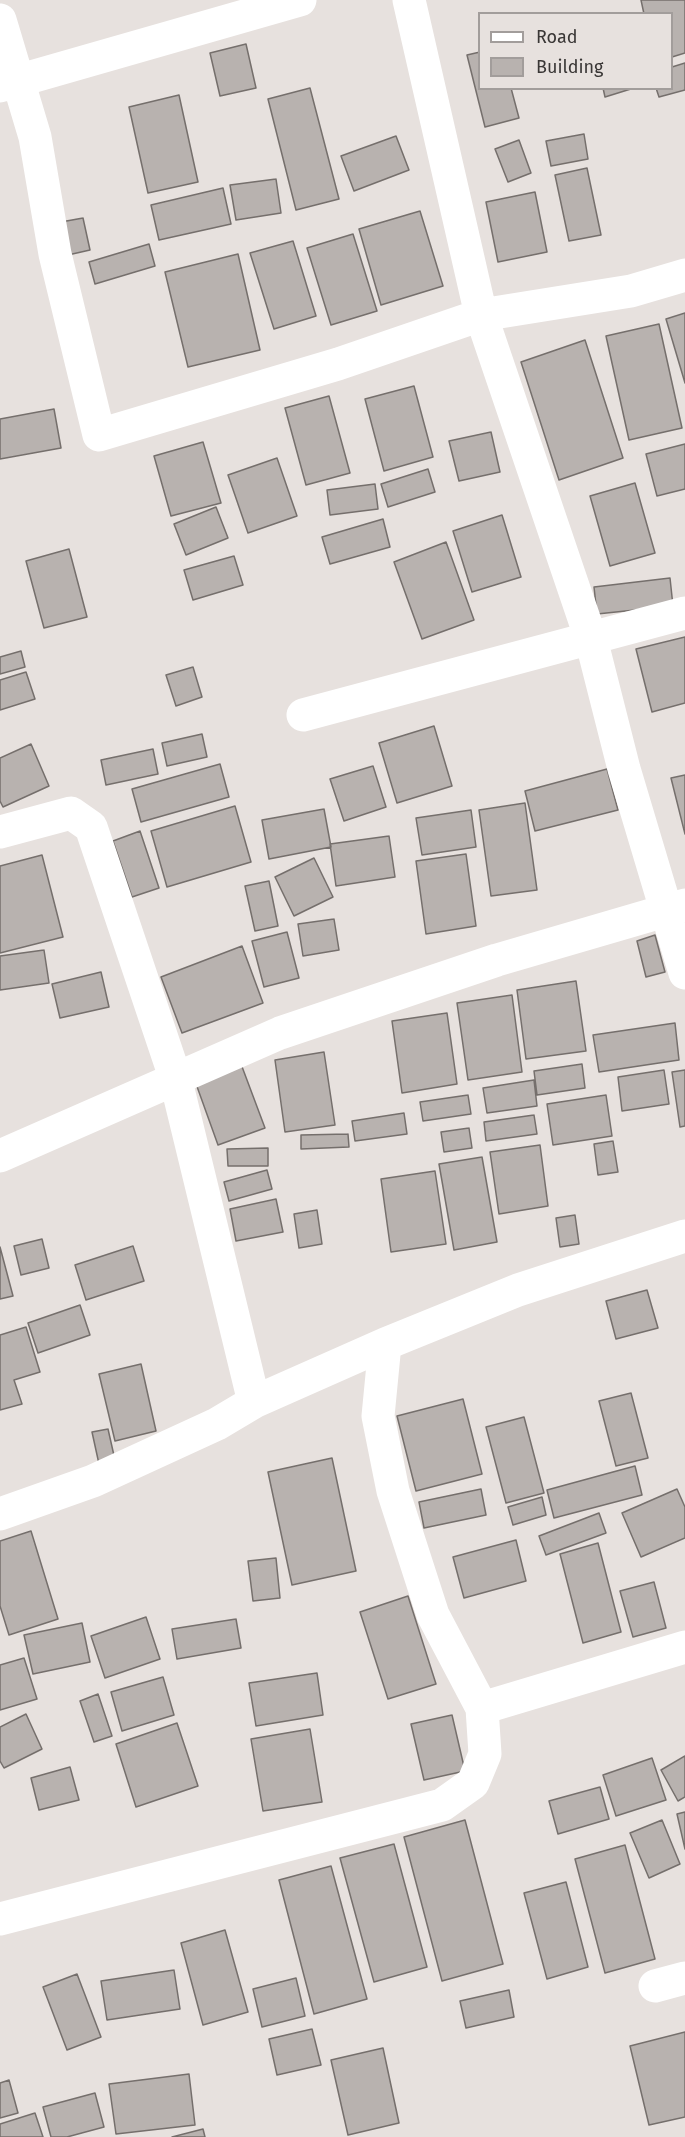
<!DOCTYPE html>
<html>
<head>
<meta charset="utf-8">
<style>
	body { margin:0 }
	#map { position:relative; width:685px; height:2137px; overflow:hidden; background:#e7e1de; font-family:"Fira Sans",sans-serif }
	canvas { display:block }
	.legend { position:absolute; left:478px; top:12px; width:195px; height:78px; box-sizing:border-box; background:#e7e1de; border:2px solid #a29d9b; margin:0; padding:8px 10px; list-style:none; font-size:18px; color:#3a3736 }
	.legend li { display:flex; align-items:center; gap:12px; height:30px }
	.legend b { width:30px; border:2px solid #a29d9b }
</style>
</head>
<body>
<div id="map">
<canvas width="685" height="2137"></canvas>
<ul class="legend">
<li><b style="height:8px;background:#fff"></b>Road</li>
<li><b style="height:16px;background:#b8b2af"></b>Building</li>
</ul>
</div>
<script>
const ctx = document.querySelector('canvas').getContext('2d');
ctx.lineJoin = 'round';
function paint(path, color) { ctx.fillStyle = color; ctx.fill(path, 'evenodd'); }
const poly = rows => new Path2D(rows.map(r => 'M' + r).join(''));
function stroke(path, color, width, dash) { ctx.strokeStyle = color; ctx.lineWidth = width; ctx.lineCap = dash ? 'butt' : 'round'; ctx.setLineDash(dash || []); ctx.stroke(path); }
const building = poly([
	[641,0,685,0,685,53,672,57,672,14,644,14,641,0],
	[246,44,256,88,220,96,210,53,246,44],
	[480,52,480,88,511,88,519,118,485,127,467,55,480,52],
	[685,63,685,90,659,97,656,88,672,88,672,67,685,63],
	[310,88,339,199,296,210,268,99,310,88],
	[603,88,634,88,605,97,603,88],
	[179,95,198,182,148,193,129,107,179,95],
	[584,134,588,159,551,166,546,141,584,134],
	[396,136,409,170,354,191,341,156,396,136],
	[519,140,531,173,508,182,495,149,519,140],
	[587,168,601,235,569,241,555,175,587,168],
	[276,179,281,213,236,220,230,185,276,179],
	[223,188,231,224,159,240,151,205,223,188],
	[535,192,547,252,498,262,486,202,535,192],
	[420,211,443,286,381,305,359,229,420,211],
	[83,218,90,250,68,255,61,222,83,218],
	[353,234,377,311,331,325,307,248,353,234],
	[293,241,316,316,274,329,250,253,293,241],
	[149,244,155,266,95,284,89,262,149,244],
	[238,254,260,350,188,367,165,272,238,254],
	[685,313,685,383,666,319,685,313],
	[659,324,682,428,629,440,606,336,659,324],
	[585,340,623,458,559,480,521,362,585,340],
	[414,386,433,457,384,471,365,399,414,386],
	[329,396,350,473,306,485,285,408,329,396],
	[54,409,61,448,0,459,0,419,54,409],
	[491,432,500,472,459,481,449,441,491,432],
	[203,442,221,503,171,516,154,456,203,442],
	[685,444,685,489,657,496,646,454,685,444],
	[277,458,297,516,248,533,228,475,277,458],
	[428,469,435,492,388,507,381,484,428,469],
	[635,483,655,553,610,566,590,496,635,483],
	[375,484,378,509,330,515,327,490,375,484],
	[216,507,228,538,186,555,174,524,216,507],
	[502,515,521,577,472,592,453,531,502,515],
	[383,519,390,547,330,564,322,537,383,519],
	[446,542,474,620,422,639,394,562,446,542],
	[69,549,87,617,44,628,26,561,69,549],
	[234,556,243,585,193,600,184,570,234,556],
	[670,578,673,606,597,614,594,587,670,578],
	[685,637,685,703,652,712,636,649,685,637],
	[21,651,25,667,0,674,0,657,21,651],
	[193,667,202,697,176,706,166,675,193,667],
	[26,672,35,699,0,710,0,680,26,672],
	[434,726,452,786,397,803,379,743,434,726],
	[202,734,207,757,167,766,162,743,202,734],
	[31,744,49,786,3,807,0,801,0,758,31,744],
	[153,749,158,774,106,785,101,760,153,749],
	[220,764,229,797,141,822,132,789,220,764],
	[373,766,386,807,344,821,330,779,373,766],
	[607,769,618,810,535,831,525,791,607,769],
	[685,775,685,834,671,778,685,775],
	[525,803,537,890,491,896,479,810,525,803],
	[235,806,251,862,167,887,151,831,235,806],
	[324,809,331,847,269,859,262,820,324,809],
	[471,810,476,847,422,855,416,818,471,810],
	[140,831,159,888,132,897,113,841,140,831],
	[389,836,395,877,336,886,330,844,389,836],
	[466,854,476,926,426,934,416,861,466,854],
	[42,855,63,937,0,953,0,866,42,855],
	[314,858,333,897,294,916,275,877,314,858],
	[269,881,278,926,255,931,245,886,269,881],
	[334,919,339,950,303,956,298,924,334,919],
	[287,932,299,978,264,987,252,941,287,932],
	[655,935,665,972,646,977,637,941,655,935],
	[242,946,263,1003,182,1033,161,977,242,946],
	[44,950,49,983,0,990,0,956,44,950],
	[101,972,109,1007,60,1018,52,984,101,972],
	[576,981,586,1051,526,1059,517,990,576,981],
	[512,995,522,1072,468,1080,457,1003,512,995],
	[447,1013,457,1084,402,1093,392,1021,447,1013],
	[675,1023,679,1060,599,1072,593,1035,675,1023],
	[324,1052,335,1125,285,1132,275,1060,324,1052],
	[241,1064,265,1128,218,1145,195,1081,241,1064],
	[582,1064,585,1088,537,1095,534,1071,582,1064],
	[664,1070,669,1104,622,1111,618,1077,664,1070],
	[685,1070,685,1126,680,1127,672,1072,685,1070],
	[534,1080,537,1106,487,1113,483,1088,534,1080],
	[468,1095,471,1114,423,1121,420,1102,468,1095],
	[606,1095,612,1136,553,1145,547,1104,606,1095],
	[404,1113,407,1134,355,1141,352,1121,404,1113],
	[534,1115,537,1134,486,1141,484,1122,534,1115],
	[469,1128,472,1148,444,1152,441,1132,469,1128],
	[348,1134,349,1147,301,1149,301,1135,348,1134],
	[613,1141,618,1172,598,1175,594,1144,613,1141],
	[540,1145,548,1206,499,1214,490,1152,540,1145],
	[268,1148,268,1166,228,1166,227,1149,268,1148],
	[482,1157,497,1242,454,1250,439,1164,482,1157],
	[267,1170,272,1189,229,1201,224,1182,267,1170],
	[435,1171,446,1244,391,1252,381,1179,435,1171],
	[276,1199,283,1232,236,1241,230,1209,276,1199],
	[317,1210,322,1244,299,1248,294,1214,317,1210],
	[575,1215,579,1244,560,1247,556,1218,575,1215],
	[42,1239,49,1268,21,1275,14,1246,42,1239],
	[133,1246,144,1281,86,1300,75,1265,133,1246],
	[0,1247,13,1296,0,1299,0,1247],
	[647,1290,658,1328,616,1339,606,1301,647,1290],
	[80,1305,90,1335,38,1353,28,1323,80,1305],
	[26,1327,40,1372,14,1380,22,1404,0,1410,0,1335,26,1327],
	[141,1364,156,1431,115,1441,99,1374,141,1364],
	[631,1393,648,1458,616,1466,599,1401,631,1393],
	[463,1399,482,1474,416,1491,397,1416,463,1399],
	[524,1417,544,1493,506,1503,486,1427,524,1417],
	[108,1429,115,1460,99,1464,92,1432,108,1429],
	[332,1458,356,1571,292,1585,268,1472,332,1458],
	[635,1466,642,1495,554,1518,547,1490,635,1466],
	[481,1489,486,1515,424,1528,419,1502,481,1489],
	[677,1489,685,1507,685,1538,641,1557,622,1513,677,1489],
	[542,1497,546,1515,513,1525,508,1507,542,1497],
	[599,1513,606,1533,546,1555,539,1536,599,1513],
	[31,1531,58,1619,9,1635,0,1606,0,1541,31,1531],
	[516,1540,526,1581,464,1598,453,1557,516,1540],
	[598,1543,621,1632,583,1643,560,1554,598,1543],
	[276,1558,280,1598,253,1601,248,1561,276,1558],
	[654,1582,666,1628,633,1637,620,1591,654,1582],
	[408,1596,436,1684,388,1699,360,1612,408,1596],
	[146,1617,160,1659,105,1678,91,1636,146,1617],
	[236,1619,241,1648,177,1659,172,1629,236,1619],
	[82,1623,90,1662,33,1674,24,1635,82,1623],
	[24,1658,37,1699,0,1710,0,1665,24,1658],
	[317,1673,323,1715,256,1726,249,1683,317,1673],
	[163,1677,174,1715,122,1731,111,1692,163,1677],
	[98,1694,112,1736,94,1742,80,1701,98,1694],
	[26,1714,42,1749,4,1768,0,1761,0,1727,26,1714],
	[452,1715,465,1771,424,1780,411,1724,452,1715],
	[177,1723,198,1786,136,1807,116,1744,177,1723],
	[310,1729,322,1802,263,1811,251,1739,310,1729],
	[685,1756,685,1797,678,1801,661,1770,685,1756],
	[652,1758,666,1800,616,1816,603,1775,652,1758],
	[70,1767,79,1800,39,1810,31,1778,70,1767],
	[600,1787,609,1819,558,1834,549,1801,600,1787],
	[685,1812,685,1849,677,1814,685,1812],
	[465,1820,503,1964,442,1981,404,1837,465,1820],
	[662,1820,680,1864,649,1878,630,1833,662,1820],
	[394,1844,427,1967,374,1982,340,1858,394,1844],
	[625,1845,655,1959,605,1973,575,1859,625,1845],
	[331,1866,367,1999,314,2014,279,1880,331,1866],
	[566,1882,588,1967,547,1979,524,1893,566,1882],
	[225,1930,248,2012,203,2025,181,1943,225,1930],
	[174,1970,180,2009,107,2020,101,1981,174,1970],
	[77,1974,101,2037,67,2050,43,1987,77,1974],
	[296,1978,305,2016,262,2027,253,1989,296,1978],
	[509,1990,514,2017,466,2028,460,2001,509,1990],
	[312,2029,321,2065,277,2075,269,2039,312,2029],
	[685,2032,685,2117,649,2125,630,2046,685,2032],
	[383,2048,399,2123,348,2135,331,2060,383,2048],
	[189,2074,195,2125,116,2134,109,2084,189,2074],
	[9,2080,18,2113,0,2118,0,2083,9,2080],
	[95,2093,104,2127,67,2137,51,2137,43,2107,95,2093],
	[35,2113,43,2137,0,2137,0,2124,35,2113],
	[203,2129,205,2137,172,2137,203,2129]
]);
paint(building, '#b8b2af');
stroke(building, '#756f6c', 1.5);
stroke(poly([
	[409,0,481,315,591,639,624,769,685,973],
	[0,20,35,137,55,254,99,435,338,364,481,315,631,291,685,275],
	[0,86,300,0],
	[303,715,685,613],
	[0,832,71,813,91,827,175,1077,254,1402],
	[0,1156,280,1033,497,960,685,905],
	[0,1514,93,1481,217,1424,254,1402,385,1344,518,1290,685,1236],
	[482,1708,685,1647],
	[0,1919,442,1805,473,1783,485,1754,482,1708,433,1615,393,1491,378,1416,385,1344],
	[655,1986,685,1978]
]), '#fff', 33);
</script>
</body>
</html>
